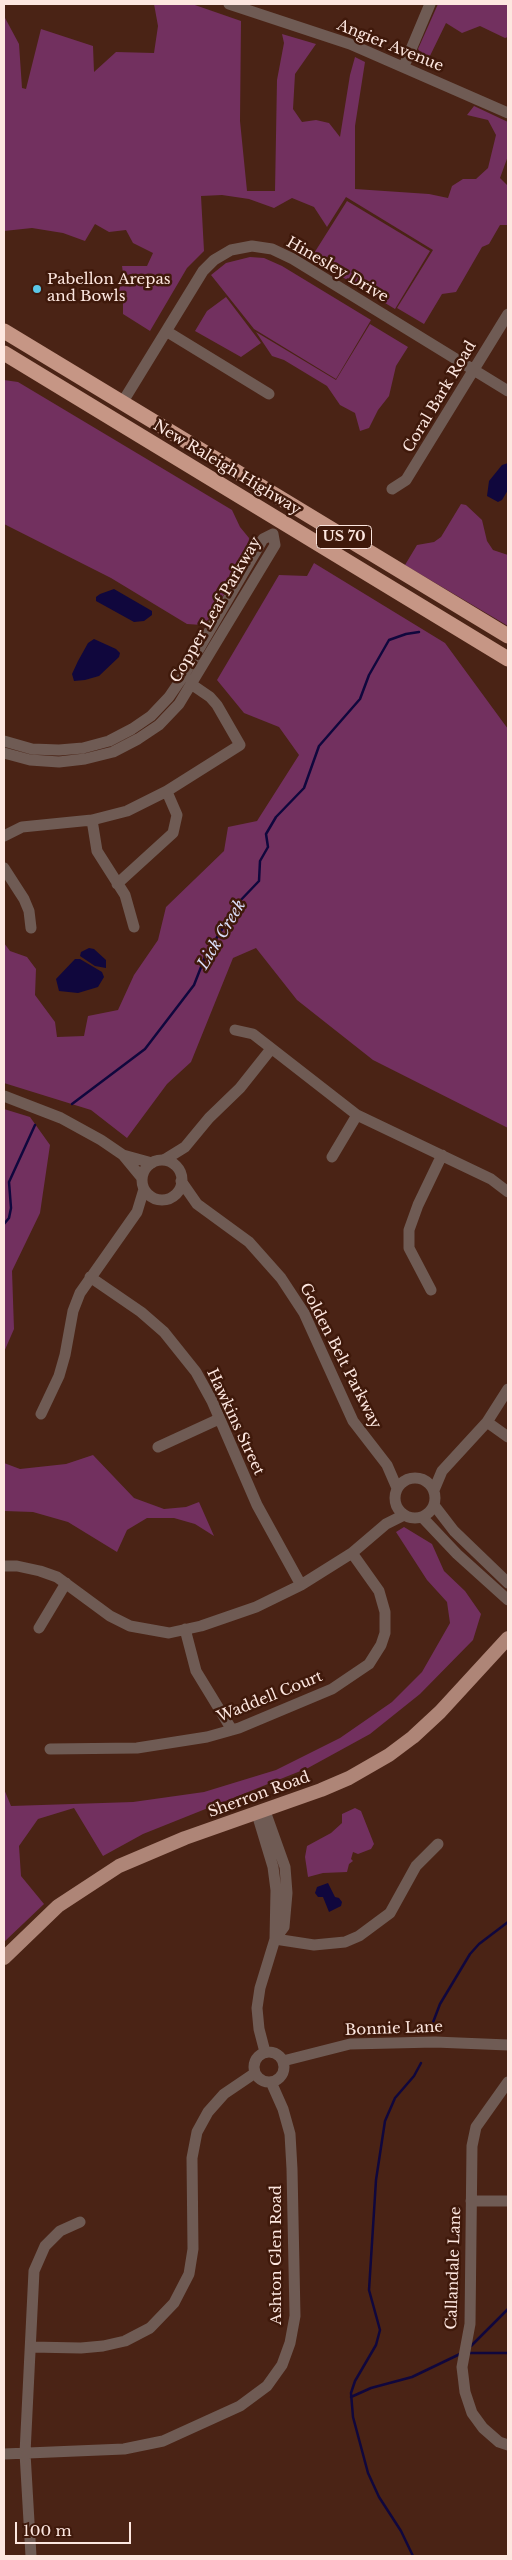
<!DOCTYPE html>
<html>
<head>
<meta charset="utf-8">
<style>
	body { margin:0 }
	#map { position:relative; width:512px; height:2560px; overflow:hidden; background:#4a2315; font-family:"Libre Baskerville",serif }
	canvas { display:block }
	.frame { position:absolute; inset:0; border:5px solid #fde7e0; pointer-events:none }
	.scale { position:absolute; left:15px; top:2522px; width:116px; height:22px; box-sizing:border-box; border:2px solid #fde7e0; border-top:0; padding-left:6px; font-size:15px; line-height:18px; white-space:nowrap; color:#fde7e0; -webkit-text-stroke:4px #3f190b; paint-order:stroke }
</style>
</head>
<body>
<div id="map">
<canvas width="512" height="2560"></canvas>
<div class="frame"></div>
<div class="scale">100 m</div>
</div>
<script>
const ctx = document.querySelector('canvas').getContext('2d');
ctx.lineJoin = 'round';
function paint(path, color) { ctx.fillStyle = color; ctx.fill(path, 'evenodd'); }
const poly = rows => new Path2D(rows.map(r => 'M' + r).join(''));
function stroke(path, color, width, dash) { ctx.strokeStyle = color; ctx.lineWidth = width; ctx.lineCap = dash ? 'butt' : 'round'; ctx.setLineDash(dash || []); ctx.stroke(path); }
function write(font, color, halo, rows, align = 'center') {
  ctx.font = font + ' "Libre Baskerville",serif'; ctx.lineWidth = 5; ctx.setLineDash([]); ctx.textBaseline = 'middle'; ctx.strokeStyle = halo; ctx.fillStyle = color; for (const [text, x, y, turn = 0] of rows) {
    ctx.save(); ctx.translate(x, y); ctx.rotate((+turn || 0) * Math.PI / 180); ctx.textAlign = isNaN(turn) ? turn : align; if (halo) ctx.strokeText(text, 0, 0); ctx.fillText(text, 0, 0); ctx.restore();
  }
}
paint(poly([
	[154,4,192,4,241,21,240,121,247,191,275,191,277,80,284,43,282,34,316,44,295,74,293,109,302,122,316,120,329,123,340,137,350,75,355,57,365,62,355,126,355,189,429,194,448,198,452,186,463,179,476,179,488,168,496,135,488,120,467,115,474,106,508,122,508,156,500,178,508,186,508,225,500,225,489,244,482,247,456,292,442,294,424,324,397,308,433,250,346,197,327,227,314,207,292,198,274,208,249,199,222,195,201,196,204,251,187,268,150,331,123,314,123,303,116,294,124,280,122,266,147,266,153,253,133,243,126,230,109,232,95,224,85,241,63,233,32,228,4,231,4,16,19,44,22,88,26,89,41,29,93,46,94,72,116,52,154,53,158,26],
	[438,4,508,4,508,37,505,38,480,26,462,33,446,23,427,62,418,49],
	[347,201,430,251,395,309,311,258],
	[250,257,264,258,282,266,371,320,336,379,254,329,211,275,226,263],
	[226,297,261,343,241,357,195,331,207,311],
	[370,324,408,347,396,366,389,396,378,410,369,428,360,431,355,413,340,405,327,386,284,360,272,356,256,332,336,380],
	[4,380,18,382,232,510,240,527,249,538,248,553,211,617,202,625,187,624,111,578,4,524],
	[461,504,466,505,482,520,487,541,493,550,508,555,508,626,405,565,417,545,434,542,441,537],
	[314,563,445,643,508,729,508,1128,373,1060,297,1000,256,948,233,958,191,1062,167,1084,127,1138,91,1110,4,1083,4,943,10,951,27,957,36,969,35,995,55,1022,57,1037,84,1036,88,1016,118,1010,134,975,158,940,166,907,224,851,228,827,257,821,299,755,279,727,244,713,217,680,279,575,307,576],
	[4,1109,30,1117,50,1145,40,1213,12,1271,14,1329,4,1352],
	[93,1455,134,1498,164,1509,186,1507,199,1502,214,1536,195,1524,174,1518,147,1518,127,1530,117,1552,68,1522,33,1512,4,1511,4,1463,20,1469,66,1464],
	[404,1527,432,1544,444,1571,465,1591,481,1614,473,1640,420,1694,370,1734,308,1768,143,1834,103,1856,74,1808,38,1819,19,1846,21,1876,44,1904,4,1942,4,1789,11,1806,133,1802,204,1792,276,1770,340,1738,392,1702,422,1672,450,1623,447,1602,427,1580,396,1532],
	[355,1808,361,1811,374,1844,371,1849,358,1854,353,1852,351,1859,353,1861,349,1864,347,1872,323,1873,308,1877,305,1857,307,1846,331,1833,342,1823,342,1814]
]), '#72305f');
paint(poly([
	[508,463,508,490,502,500,498,502,487,496,489,481,502,465],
	[114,589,152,611,152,615,144,621,134,622,96,601,96,597,100,594],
	[94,639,116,649,120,653,119,657,99,676,85,680,74,681,72,674,78,661,88,643],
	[89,948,94,949,106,960,106,968,95,966,80,956,81,952],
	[75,959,80,959,102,972,104,977,98,987,78,993,59,991,56,979],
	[328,1883,335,1897,339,1898,342,1902,341,1906,329,1912,323,1897,318,1897,315,1893,317,1887]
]), '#10073d');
stroke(poly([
	[72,1104,145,1049,194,985,205,957,238,903,259,881,260,861,268,847,266,834,276,817,304,788,319,746,360,699,369,675,389,640,406,634,419,632],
	[4,1224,9,1218,11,1208,9,1182,35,1125],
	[432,2025,440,2004,470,1954,479,1944,508,1922],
	[471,2346,508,2309],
	[467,2353,508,2353],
	[351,2397,371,2388,412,2377,460,2354],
	[413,2556,401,2531,379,2497,368,2473,353,2417,351,2393,355,2381,376,2345,380,2330,369,2290,376,2180,385,2121,395,2098,414,2076,421,2063]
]), '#10073d', 2.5);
stroke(poly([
	[229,4,350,44,508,113],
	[404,66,430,4],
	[166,331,269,394],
	[122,403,203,271,214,260,231,250,252,246,272,249,293,259,508,391],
	[392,489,406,480,508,314],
	[4,741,32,749,59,750,83,748,109,741,132,729,151,716,169,697,182,678,263,539,273,534],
	[4,753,30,760,59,762,85,759,113,752,138,739,159,725,179,704,275,545,273,534],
	[92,820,97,851,125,895,134,927],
	[4,836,22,827,92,820,127,811,167,791,240,745,217,705,210,697,191,684],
	[4,868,24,899,29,911,31,928],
	[117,884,173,833,177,815,167,792],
	[235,1030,253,1034,357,1115,491,1179,508,1192],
	[4,1096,61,1118,101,1140,123,1155,142,1178],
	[123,1155,152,1163],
	[332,1157,357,1115],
	[164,1160,185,1147,209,1118,240,1088,271,1049],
	'142 1180a20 20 0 1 1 40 0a20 20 0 1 1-40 0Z',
	[181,1181,197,1204,249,1242,281,1278,304,1313,353,1421,387,1465,397,1488],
	[90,1277,141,1312,164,1332,196,1372,212,1401,257,1505,301,1585],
	[431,1290,409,1248,409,1230,418,1205,442,1155],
	[41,1414,59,1376,65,1355,73,1311,80,1293,137,1212,144,1189],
	[487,1422,508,1437],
	[158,1447,219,1419],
	'395 1498a20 20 0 1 1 40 0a20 20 0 1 1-40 0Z',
	[434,1490,442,1471,487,1422,508,1389],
	[434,1505,454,1531,508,1583],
	[422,1517,457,1554,508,1600],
	[4,1566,17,1566,40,1571,57,1577,110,1616,130,1626,169,1633,201,1626,256,1607,301,1585,352,1553,386,1524,404,1515],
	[39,1628,66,1583],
	[185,1629,196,1671,232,1730],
	[50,1749,137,1748,207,1737,239,1728,332,1689,369,1664,381,1645,385,1633,385,1612,379,1591,352,1553],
	[257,1814,273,1867,276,1890,275,1939],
	[275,1939,314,1945,345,1942,359,1936,390,1913,416,1866,438,1844],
	[265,2052,259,2029,257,2008,260,1988,275,1939,284,1927,287,1893,285,1867,265,1811],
	'254 2067a15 15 0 1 1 30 0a15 15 0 1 1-30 0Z',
	[283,2061,350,2044,435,2042,508,2045],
	[508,2082,476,2127,472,2146,470,2324,462,2367,465,2392,472,2413,483,2428,499,2442,508,2445],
	[471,2201,508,2201],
	[31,2347,81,2348,103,2346,125,2341,150,2328,174,2303,189,2274,193,2249,192,2158,197,2132,208,2112,224,2094,255,2073],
	[4,2454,124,2449,163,2441,240,2406,267,2386,282,2365,290,2343,295,2316,292,2169,290,2134,283,2109,271,2082],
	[31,2556,25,2453,34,2271,45,2246,60,2231,80,2222]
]), '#6f5b54', 11);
stroke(poly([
	[4,1958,58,1906,119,1866,185,1838,321,1790,349,1778,389,1755,413,1737,440,1712,508,1638]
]), '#ae8577', 14);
stroke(poly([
	[4,331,508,636],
	[4,353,508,659]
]), '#c69685', 15);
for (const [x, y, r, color] of [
	[37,289,5,"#5bc7e7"]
]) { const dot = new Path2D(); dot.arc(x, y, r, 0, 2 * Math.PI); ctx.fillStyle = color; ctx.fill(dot); stroke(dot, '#3f190b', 2); }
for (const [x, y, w] of [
	[344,537,55]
]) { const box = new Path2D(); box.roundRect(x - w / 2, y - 11.5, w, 23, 4); ctx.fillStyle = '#3f190b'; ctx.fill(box); stroke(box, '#fde7e0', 1); }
write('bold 14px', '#fde7e0', null, [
	["US 70",344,537]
]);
write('15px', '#fde7e0', '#3f190b', [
	["Angier Avenue",390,46,22],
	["Hinesley Drive",337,270,30],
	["Coral Bark Road",440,397,-59],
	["New Raleigh Highway",227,468,31],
	["Copper Leaf Parkway",216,610,-60],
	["Golden Belt Parkway",340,1356,63],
	["Hawkins Street",235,1422,65],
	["Waddell Court",270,1697,-22],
	["Sherron Road",259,1795,-20],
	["Bonnie Lane",394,2029,-2],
	["Ashton Glen Road",277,2255,-90],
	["Callandale Lane",454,2268,-88]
]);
write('15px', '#fde7e0', '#3f190b', [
	["Pabellon Arepas",47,280],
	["and Bowls",47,297]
], 'left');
write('italic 16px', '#dadef9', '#3f190b', [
	["Lick Creek",222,935,-59]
]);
</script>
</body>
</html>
